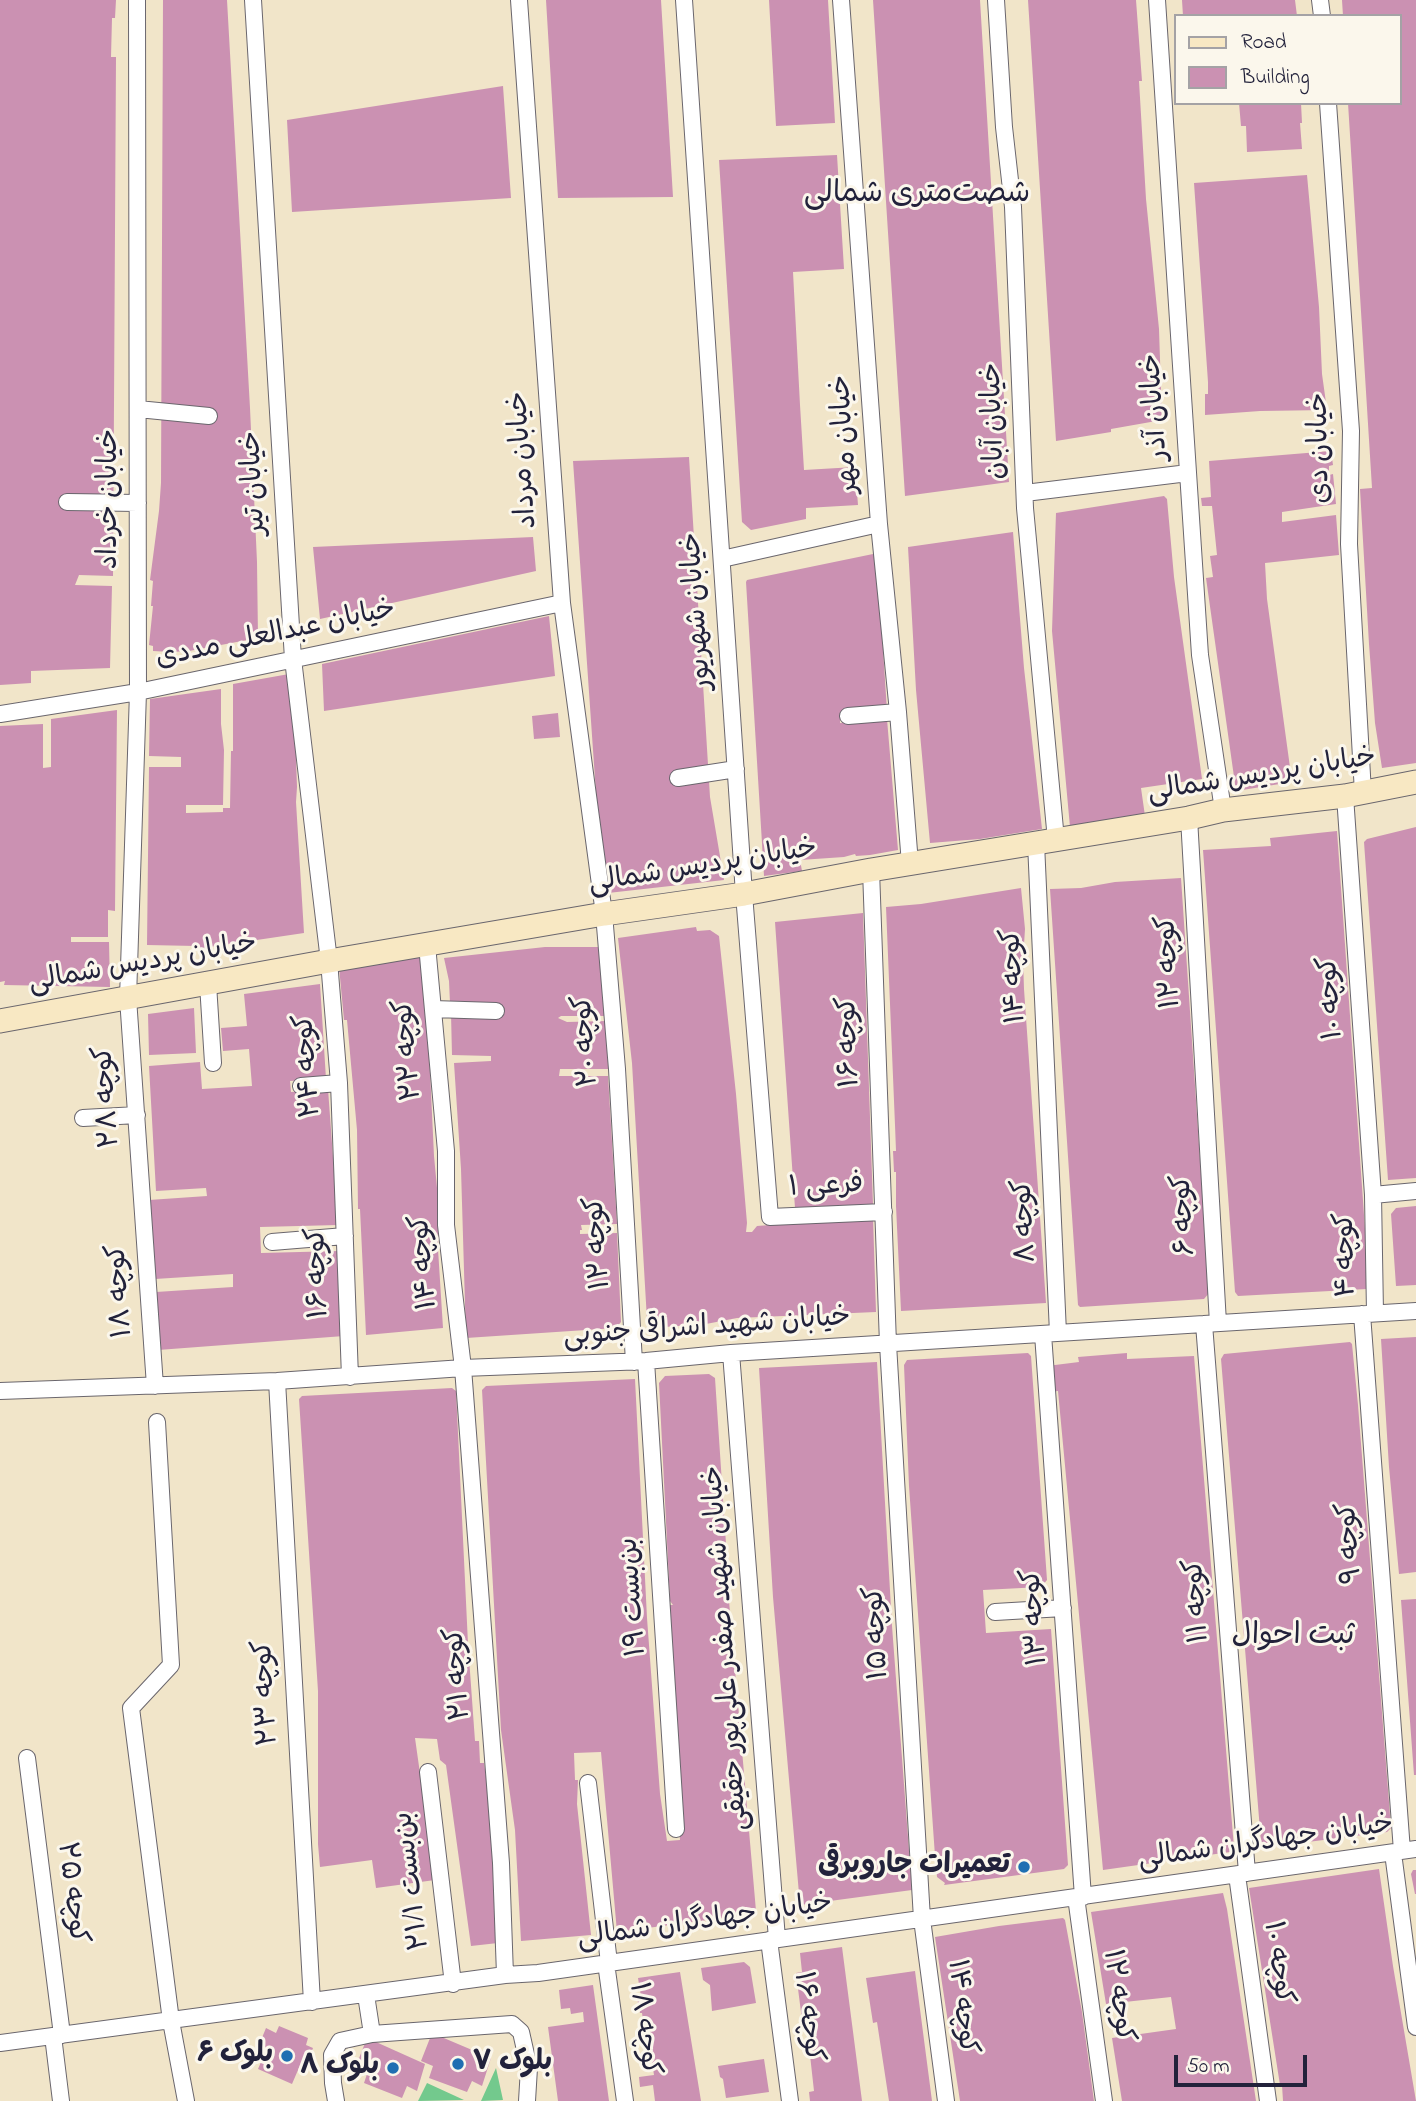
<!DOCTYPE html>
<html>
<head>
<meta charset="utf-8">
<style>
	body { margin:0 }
	#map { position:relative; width:1416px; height:2101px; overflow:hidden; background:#f1e5c9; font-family:"Indie Flower",sans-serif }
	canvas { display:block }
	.legend { position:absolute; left:1174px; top:14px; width:228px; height:91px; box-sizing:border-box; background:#fbf7ec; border:2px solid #a4a2a5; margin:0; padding:9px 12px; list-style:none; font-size:21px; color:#22223b }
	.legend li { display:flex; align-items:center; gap:14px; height:35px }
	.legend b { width:35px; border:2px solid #a4a2a5 }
	.scale { position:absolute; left:1174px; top:2055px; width:133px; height:32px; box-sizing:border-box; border:4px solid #22223b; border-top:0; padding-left:9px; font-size:21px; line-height:24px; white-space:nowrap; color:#22223b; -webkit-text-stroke:5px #fbf7ec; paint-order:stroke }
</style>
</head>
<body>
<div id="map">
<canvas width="1416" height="2101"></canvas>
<ul class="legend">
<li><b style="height:9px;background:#f8e8c3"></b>Road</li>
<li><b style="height:19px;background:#cb91b2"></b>Building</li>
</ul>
<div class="scale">50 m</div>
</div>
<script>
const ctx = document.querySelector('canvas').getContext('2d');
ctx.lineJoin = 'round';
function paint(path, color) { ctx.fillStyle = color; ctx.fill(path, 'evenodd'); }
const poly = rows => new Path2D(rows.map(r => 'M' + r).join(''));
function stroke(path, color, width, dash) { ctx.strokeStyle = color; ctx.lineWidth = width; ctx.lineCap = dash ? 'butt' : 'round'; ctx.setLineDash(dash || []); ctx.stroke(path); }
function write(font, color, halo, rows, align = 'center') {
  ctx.font = font + ' "Indie Flower","Playpen Sans Arabic",sans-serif'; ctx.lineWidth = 6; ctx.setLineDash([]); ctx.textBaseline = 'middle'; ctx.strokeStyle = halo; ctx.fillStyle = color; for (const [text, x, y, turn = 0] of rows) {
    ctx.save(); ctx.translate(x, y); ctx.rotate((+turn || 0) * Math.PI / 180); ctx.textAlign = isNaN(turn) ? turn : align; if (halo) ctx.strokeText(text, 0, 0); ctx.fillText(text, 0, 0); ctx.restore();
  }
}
paint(poly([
	[496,2068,503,2100,481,2101],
	[427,2083,464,2100,418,2101]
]), '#73c98d');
paint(poly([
	[0,0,116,0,115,18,112,18,111,57,116,57,113,576,79,575,75,585,112,586,110,668,31,671,31,683,0,685],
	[163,0,227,0,250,408,257,562,258,638,189,651,171,652,153,651,153,646,149,645,153,606,151,606,153,581,150,580,159,511,161,483],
	[546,0,661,0,673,197,558,198],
	[769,0,828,0,835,123,776,126],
	[873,0,980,0,1009,482,905,496],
	[1028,0,1136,0,1142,81,1139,81,1146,199,1159,329,1162,420,1111,429,1111,432,1056,441],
	[1182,0,1295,0,1297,16,1183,16],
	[1342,0,1416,0,1416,763,1382,768,1375,723,1369,644,1360,489,1372,488,1348,103,1400,103,1400,16,1343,16],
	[503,86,511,198,292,212,287,120],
	[1239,103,1301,103,1302,123,1300,123,1302,149,1247,152,1246,126,1241,126],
	[837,155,844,269,793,272,800,405,804,470,855,467,858,505,806,508,806,519,751,530,742,522,719,160],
	[1307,175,1319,307,1322,374,1327,410,1260,411,1205,415,1205,394,1208,394,1208,382,1194,183],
	[1331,451,1333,465,1329,466,1329,475,1333,474,1336,504,1282,512,1282,522,1336,515,1339,555,1265,563,1267,599,1292,782,1236,791,1206,578,1213,577,1210,556,1217,555,1212,506,1202,506,1201,498,1211,497,1209,461],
	[689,457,710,797,724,880,608,893,600,851,573,461],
	[1164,496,1167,499,1174,577,1202,779,1141,788,1145,816,1070,827,1052,631,1056,513],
	[1013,532,1024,668,1042,829,980,839,930,843,916,690,908,547],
	[533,537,536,571,320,619,313,547],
	[873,554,877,556,887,711,840,715,840,723,887,719,898,850,870,855,856,856,855,854,844,857,800,860,802,871,764,876,746,582,747,580],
	[549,616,555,676,324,711,322,664],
	[289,674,295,727,297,787,296,802,304,933,196,949,196,946,147,945,149,767,181,767,181,757,149,756,150,699,221,689,221,724,224,750,223,805,186,805,186,813,223,812,223,808,230,808,231,751,233,751,233,684],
	[117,710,115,911,108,910,108,937,71,937,71,942,109,942,110,987,4,985,5,981,0,982,0,726,43,724,43,768,51,767,51,719],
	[558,713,560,737,534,739,532,716],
	[1416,827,1416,1178,1388,1180,1364,842,1367,839],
	[1337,831,1369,1286,1367,1289,1238,1296,1235,1292,1203,850,1271,846,1270,838],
	[1181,878,1209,1293,1204,1299,1080,1307,1078,1305,1050,889,1081,888,1115,882],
	[1021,888,1025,929,1023,960,1024,989,1046,1303,901,1311,896,1206,896,1172,894,1172,893,1151,896,1151,895,1125,886,907,921,904],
	[863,913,873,1205,795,1208,775,922],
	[696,927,697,931,710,930,719,936,736,1094,747,1223,746,1232,752,1232,757,1226,873,1217,876,1312,737,1318,706,1324,651,1328,647,1320,632,1063,618,938],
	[545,947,600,947,606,1016,561,1016,558,1018,567,1022,607,1021,608,1069,560,1069,559,1076,608,1076,617,1224,581,1225,582,1230,580,1230,580,1234,617,1233,621,1322,616,1328,466,1338,461,1169,454,1063,491,1061,491,1056,452,1055,451,1014,503,1014,503,1007,450,1003,449,981,444,958],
	[420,955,428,1029,434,1156,439,1209,438,1249,443,1328,366,1335,360,1209,358,1209,357,1130,347,1020,344,1020,339,967],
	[320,984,326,1079,290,1081,291,1092,328,1089,338,1225,260,1227,261,1253,339,1251,344,1336,158,1350,156,1292,233,1287,233,1274,155,1279,149,1200,207,1196,206,1188,156,1191,149,1066,200,1062,202,1089,252,1086,249,1049,223,1051,221,1028,247,1026,244,994],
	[194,1008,196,1053,149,1055,148,1014],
	[1416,1206,1416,1285,1396,1286,1391,1214,1396,1208],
	[1416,1337,1416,1572,1399,1574,1389,1467,1381,1339],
	[1350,1342,1352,1344,1358,1405,1391,1828,1387,1832,1268,1847,1261,1842,1221,1359,1224,1354],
	[1028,1353,1031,1356,1047,1580,1041,1587,983,1590,986,1633,1051,1629,1068,1865,1064,1869,944,1885,945,1883,937,1877,935,1856,909,1486,904,1365,907,1360],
	[1127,1353,1127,1359,1194,1356,1234,1848,1230,1852,1103,1870,1058,1391,1049,1392,1047,1366,1079,1362,1078,1357],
	[877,1362,892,1626,912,1890,800,1905,773,1597,759,1368],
	[709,1374,715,1378,728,1574,722,1575,724,1602,729,1601,756,1911,753,1914,617,1932,601,1752,574,1753,575,1780,578,1780,577,1804,591,1935,521,1941,515,1830,501,1730,482,1390,486,1386,635,1379,647,1618,660,1794,667,1841,680,1840,665,1659,673,1658,669,1605,673,1605,670,1601,659,1383,665,1376],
	[452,1388,456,1391,468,1644,475,1741,479,1741,480,1763,484,1763,490,1804,498,1943,471,1946,446,1765,440,1760,437,1739,415,1738,435,1880,376,1888,372,1860,320,1867,318,1844,318,1691,299,1399,302,1396],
	[1416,1599,1416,1775,1414,1775,1401,1600],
	[1379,1869,1393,1966,1416,2101,1283,2101,1282,2085,1280,2085,1249,1888],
	[1416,1870,1416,1894,1415,1894,1411,1874,1413,1870],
	[1223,1893,1227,1909,1256,2101,1122,2101,1112,2038,1176,2029,1171,1997,1106,2004,1091,1912],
	[1063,1918,1065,1920,1082,2012,1094,2101,960,2101,935,1937,999,1926],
	[842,1947,862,2101,810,2101,809,2092,814,2091,806,2019,802,2020,796,1973,802,1972,800,1953],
	[744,1962,750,1967,756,2003,712,2011,710,1985,703,1980,701,1968],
	[915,1971,932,2101,889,2101,877,2022,873,2023,866,1978],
	[680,1972,701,2101,655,2101,653,2085,640,2087,639,2077,654,2075,649,2044,647,2045,642,2013,640,2013,637,1998,641,1997,638,1978],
	[593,1985,609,2101,558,2101,548,2027,584,2022,583,2012,571,2014,570,2008,561,2009,559,1990],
	[279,2026,308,2038,306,2045,313,2048,306,2066,301,2063,292,2084,258,2069,267,2048,259,2045,266,2028,276,2033],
	[432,2033,491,2058,482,2086,472,2081,467,2092,429,2078,433,2066,421,2061],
	[367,2038,425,2064,417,2091,407,2086,402,2098,364,2083,368,2071,356,2066],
	[764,2059,769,2092,726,2098,723,2079,720,2077,718,2066]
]), '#cb91b2');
const street = poly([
	[137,0,138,692,128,998,155,1386],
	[253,0,293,659,329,961,339,1083,350,1377],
	[519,0,562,603,604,914,617,1069,634,1362],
	[684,0,744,894,770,1217,884,1212],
	[841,0,879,524,898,712,910,864],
	[996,0,1004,127,1013,207,1025,508,1056,840],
	[1157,0,1200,655,1223,810],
	[1320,0,1322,16],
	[1328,103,1351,431,1349,544,1363,793],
	[138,409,209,416],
	[1025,493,1188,473],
	[67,502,138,503],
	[722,559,879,524],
	[0,714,138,692,562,603],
	[848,716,898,712],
	[678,778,736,769],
	[1345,796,1373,1195,1375,1313],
	[1189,818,1218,1323],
	[1036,843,1058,1333],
	[871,870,888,1344,922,1919,946,2101],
	[427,945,446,1151,446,1225,463,1368,501,1863,505,1975],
	[208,984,213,1063],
	[433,1009,496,1011],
	[301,1086,339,1083],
	[83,1118,137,1115],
	[1373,1195,1416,1191],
	[272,1242,345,1236],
	[1362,1314,1402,1851],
	[1204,1324,1247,1873],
	[1043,1334,1083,1897],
	[731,1353,777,1939],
	[646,1361,676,1829],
	[277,1381,312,2002],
	[0,1391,277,1381,463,1368,646,1361,731,1353,1416,1311],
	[157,1422,171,1665,131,1708,171,2021,186,2101],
	[995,1612,1063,1608],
	[27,1758,62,2035],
	[428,1772,453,1984],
	[588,1783,609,1963],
	[1393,1853,1416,2027],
	[1237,1875,1268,2101],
	[1076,1897,1104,2101],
	[769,1940,790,2101],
	[606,1963,625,2101],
	[372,2034,512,2024,521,2032,529,2068,527,2101],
	[53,2036,61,2101],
	[0,2043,505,1975,538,1973,1416,1849],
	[336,2101,333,2083,332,2055,340,2041,372,2034,366,1995]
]);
const secondary = poly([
	[0,1021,329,961,604,914,744,894,871,870,1189,818,1223,810,1345,796,1416,782]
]);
stroke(street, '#6a666d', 18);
stroke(secondary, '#6a666d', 25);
stroke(street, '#fff', 16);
stroke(secondary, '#f8e8c3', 23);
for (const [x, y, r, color] of [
	[1024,1867,7,"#1f6fb2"],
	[287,2056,7,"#1f6fb2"],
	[458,2064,7,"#1f6fb2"],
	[393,2068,7,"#1f6fb2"]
]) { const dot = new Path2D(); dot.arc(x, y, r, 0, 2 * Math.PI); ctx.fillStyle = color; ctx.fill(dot); stroke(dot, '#fbf7ec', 2.5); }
write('28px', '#22223b', '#fbf7ec', [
	["خیابان آذر",1157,407,-94],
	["خیابان آبان",996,421,-92],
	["خیابان مهر",847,434,-94],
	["خیابان دی",1322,448,-91],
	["خیابان مرداد",525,460,-94],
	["خیابان تیر",256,483,-93],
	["خیابان خرداد",111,499,-90],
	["خیابان شهریور",699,611,-94],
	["خیابان عبدالعلی مددی",276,636,-12],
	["خیابان پردیس شمالی",1262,777,-9],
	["خیابان پردیس شمالی",703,868,-9],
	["کوچه ۱۲",1171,962,-93],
	["خیابان پردیس شمالی",143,965,-10],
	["کوچه ۱۴",1016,976,-93],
	["کوچه ۱۰",1333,998,-94],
	["کوچه ۲۰",588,1041,-94],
	["کوچه ۱۶",851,1042,-92],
	["کوچه ۲۲",410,1050,-95],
	["کوچه ۲۴",310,1066,-94],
	["کوچه ۲۸",109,1097,-94],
	["فرعی ۱",826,1188,-3],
	["کوچه ۶",1186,1215,-93],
	["کوچه ۸",1027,1221,-93],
	["کوچه ۱۲",600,1243,-94],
	["کوچه ۴",1348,1255,-91],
	["کوچه ۱۴",426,1262,-95],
	["کوچه ۱۶",320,1273,-92],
	["کوچه ۱۸",122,1291,-94],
	["خیابان شهید اشراقی جنوبی",707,1329,-4],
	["کوچه ۹",1352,1543,-94],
	["بن‌بست ۱۹",635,1597,-94],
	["کوچه ۱۱",1199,1601,-94],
	["کوچه ۱۳",1037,1617,-94],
	["کوچه ۱۵",879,1633,-93],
	["خیابان شهید صفدر علی‌پور حقیقی",728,1648,-94],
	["کوچه ۲۱",460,1674,-94],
	["کوچه ۲۳",268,1693,-93],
	["خیابان جهادگران شمالی",1266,1844,-8],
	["بن‌بست ۲۱/۱",414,1881,-97],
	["کوچه ۲۵",70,1893,83],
	["خیابان جهادگران شمالی",705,1923,-8],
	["کوچه ۱۰",1276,1963,82],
	["کوچه ۱۲",1116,1996,82],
	["کوچه ۱۴",960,2007,83],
	["کوچه ۱۶",806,2017,83],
	["کوچه ۱۸",642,2029,82]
]);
write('bold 28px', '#22223b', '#fbf7ec', [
	["تعمیرات جاروبرقی",1010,1867],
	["بلوک ۶",273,2056],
	["بلوک ۷",472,2064,"left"],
	["بلوک ۸",379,2068]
], 'right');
write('30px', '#22223b', '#fbf7ec', [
	["شصت‌متری شمالی",917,196],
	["ثبت احوال",1293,1638]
]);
</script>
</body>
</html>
